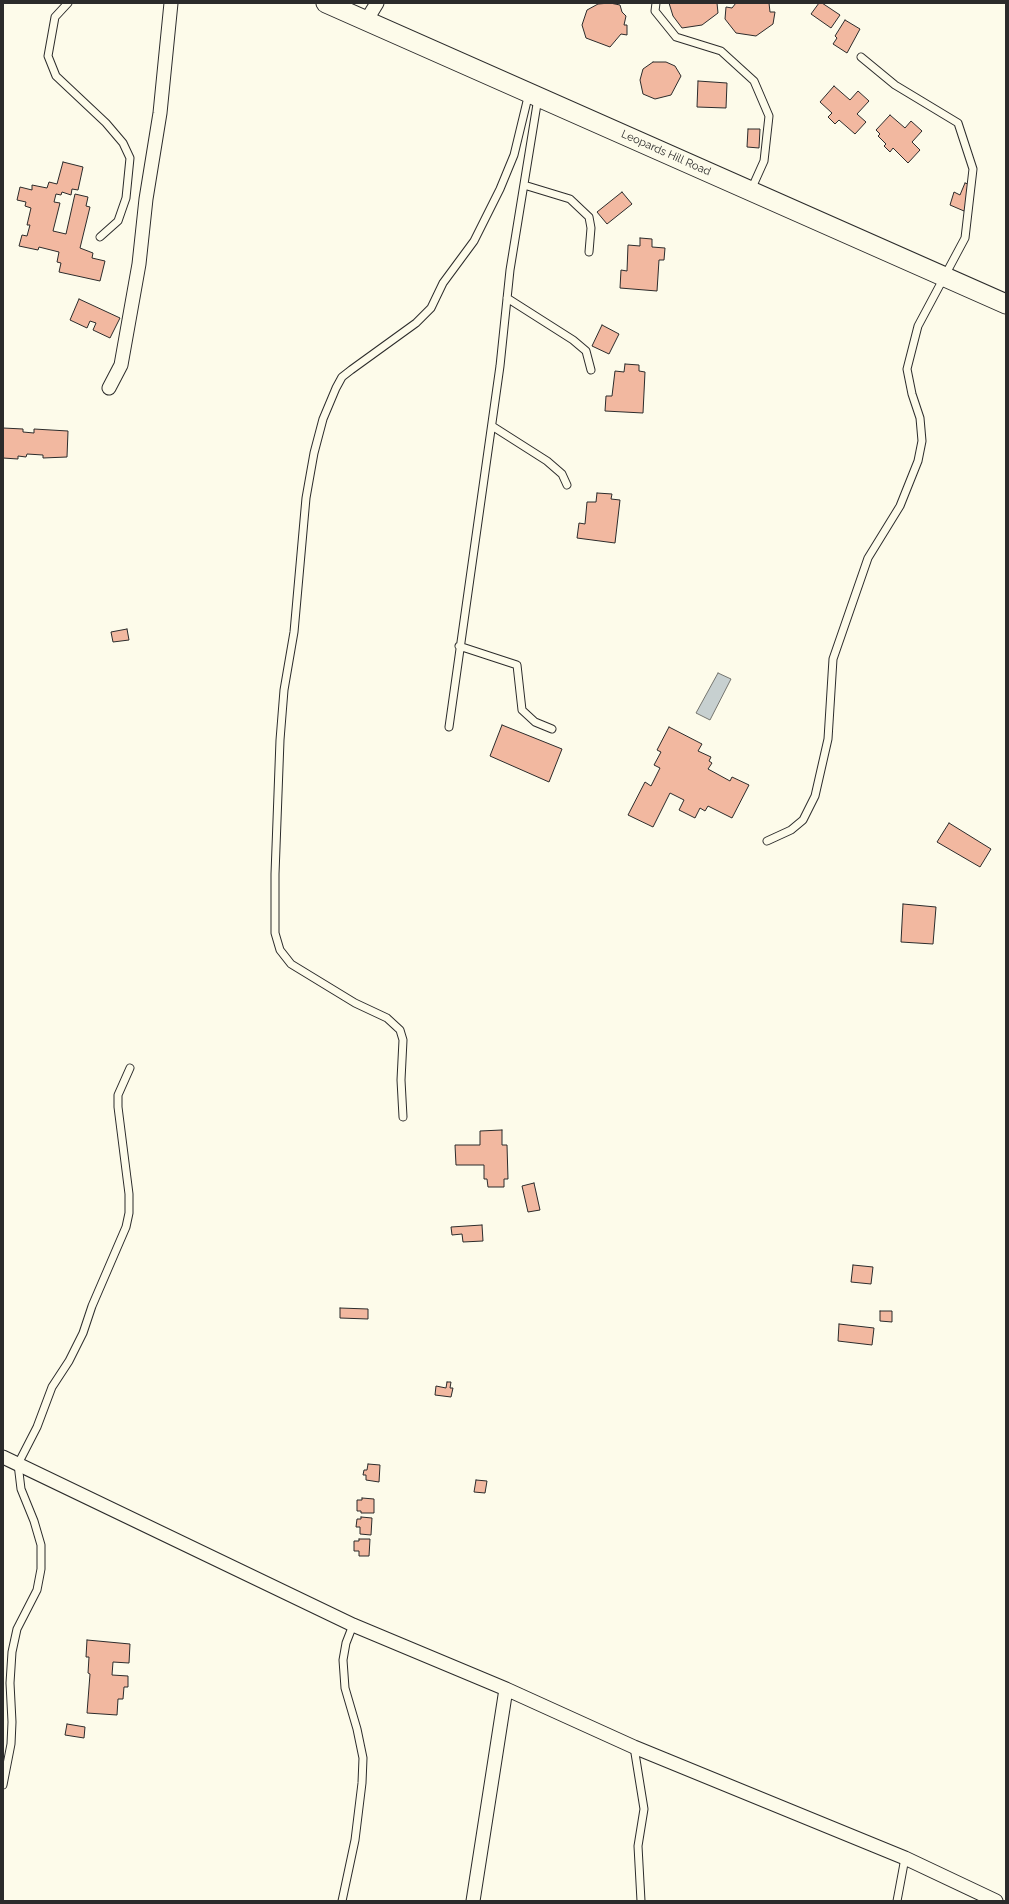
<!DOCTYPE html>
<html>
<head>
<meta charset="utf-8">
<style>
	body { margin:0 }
	#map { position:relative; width:1009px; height:1904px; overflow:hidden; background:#fdfbea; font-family:Raleway,sans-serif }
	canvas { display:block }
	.frame { position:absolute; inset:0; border:4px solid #2b2b2b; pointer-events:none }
</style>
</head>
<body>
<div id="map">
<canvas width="1009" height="1904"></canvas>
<div class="frame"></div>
</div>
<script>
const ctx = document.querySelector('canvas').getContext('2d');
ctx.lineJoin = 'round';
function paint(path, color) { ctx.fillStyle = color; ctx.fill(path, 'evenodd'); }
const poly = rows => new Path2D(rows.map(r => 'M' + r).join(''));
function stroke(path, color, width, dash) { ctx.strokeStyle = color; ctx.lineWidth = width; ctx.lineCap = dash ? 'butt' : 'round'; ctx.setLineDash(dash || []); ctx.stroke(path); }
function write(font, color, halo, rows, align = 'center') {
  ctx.font = font + ' Raleway,sans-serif'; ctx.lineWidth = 3; ctx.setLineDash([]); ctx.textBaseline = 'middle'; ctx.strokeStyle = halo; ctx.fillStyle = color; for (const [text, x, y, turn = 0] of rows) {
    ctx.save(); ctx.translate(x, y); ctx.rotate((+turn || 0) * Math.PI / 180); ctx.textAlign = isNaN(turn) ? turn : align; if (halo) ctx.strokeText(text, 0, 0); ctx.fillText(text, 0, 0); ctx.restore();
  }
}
const water = poly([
	[718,673,731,679,710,720,696,713,718,673]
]);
paint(water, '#c7d0d0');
stroke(water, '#74746e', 1);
const building = poly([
	[610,3,620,5,622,12,626,16,624,25,627,25,627,35,621,34,610,47,586,38,582,25,587,10,598,4,610,3],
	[669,3,717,3,718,13,702,25,682,28,673,16,669,3],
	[736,3,769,3,770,12,775,12,773,24,756,36,736,33,725,19,726,7,732,8,736,3],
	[819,3,822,3,840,15,831,28,811,14,819,3],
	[845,20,860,29,847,53,833,44,837,38,835,36,845,20],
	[653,62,666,62,675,66,681,76,671,95,655,99,643,94,640,80,643,69,653,62],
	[698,81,727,83,726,108,697,107,698,81],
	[834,86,850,100,858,91,869,101,857,114,866,122,855,134,839,120,835,124,828,117,832,113,820,102,834,86],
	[890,115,905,128,911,121,922,131,912,142,920,150,908,163,893,148,890,152,884,146,886,144,878,136,880,134,876,130,890,115],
	[748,129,760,129,759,148,747,147,748,129],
	[63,162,83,167,78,190,72,189,71,195,62,192,61,195,56,194,54,202,60,203,53,231,66,234,75,194,88,197,86,206,90,207,80,248,93,253,92,258,105,261,100,281,59,272,61,263,57,262,59,252,39,247,38,250,19,246,22,235,27,236,30,225,27,225,31,208,25,206,26,202,17,200,20,187,32,190,32,185,47,188,49,182,57,184,63,162],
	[965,183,974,186,964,211,950,205,954,192,960,195,965,183],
	[622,192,632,204,607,224,597,212,622,192],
	[640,238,652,239,652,247,665,248,664,260,659,260,657,291,620,288,621,270,627,271,628,245,640,246,640,238],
	[79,299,120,318,110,338,93,330,96,323,90,321,87,328,70,320,79,299],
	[602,325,619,334,609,354,592,346,602,325],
	[625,364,639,365,639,371,645,372,643,413,605,411,606,396,612,396,615,371,624,372,625,364],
	[3,428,23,429,23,432,34,433,34,429,68,431,67,457,43,458,43,455,27,454,26,457,18,456,18,459,3,458,3,428],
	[597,493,612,494,611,499,620,500,615,543,577,538,579,523,585,524,587,502,596,502,597,493],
	[127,629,129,640,113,642,111,632,127,629],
	[502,725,562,749,549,782,490,756,502,725],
	[669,727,702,744,698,751,711,757,709,761,712,763,708,769,730,781,732,777,749,785,732,818,708,806,705,811,700,808,695,818,679,810,684,800,670,793,653,827,628,815,645,782,651,786,660,768,654,765,661,752,657,750,669,727],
	[949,823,991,849,980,867,937,842,949,823],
	[903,904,936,907,933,944,901,942,903,904],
	[502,1130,502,1145,507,1145,508,1179,504,1179,504,1187,488,1187,487,1179,484,1179,484,1165,456,1165,455,1145,480,1145,480,1131,502,1130],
	[534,1183,540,1210,528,1212,522,1186,534,1183],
	[482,1225,483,1241,463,1242,462,1234,452,1235,451,1227,482,1225],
	[853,1265,873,1267,871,1284,851,1282,853,1265],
	[340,1308,368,1309,368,1319,340,1318,340,1308],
	[880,1311,892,1311,892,1322,880,1321,880,1311],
	[839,1324,874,1328,872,1345,838,1341,839,1324],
	[447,1382,451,1382,450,1388,453,1388,451,1397,435,1395,436,1386,446,1388,447,1382],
	[368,1464,380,1465,379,1482,366,1480,366,1475,363,1475,364,1470,367,1470,368,1464],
	[476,1480,487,1481,485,1493,474,1492,476,1480],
	[362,1498,374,1499,374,1513,361,1513,361,1511,357,1511,357,1500,362,1500,362,1498],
	[361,1517,372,1518,371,1535,360,1534,360,1527,356,1527,357,1519,361,1519,361,1517],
	[359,1539,370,1539,369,1556,359,1556,359,1551,354,1551,354,1541,359,1541,359,1539],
	[87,1640,130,1644,129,1663,113,1662,112,1675,128,1676,128,1687,124,1687,123,1699,118,1699,117,1715,87,1713,90,1674,88,1673,89,1657,86,1657,87,1640],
	[67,1724,85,1727,84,1738,65,1735,67,1724]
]);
paint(building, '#f2b8a0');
stroke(building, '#2b2b2b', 1);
const service = poly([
	[68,3,55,17,48,56,56,76,106,123,123,143,130,158,126,198,118,221,100,237],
	[656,3,655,11,676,37,721,51,754,81,769,116,764,161,751,190],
	[524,185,570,199,589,217,591,228,589,252],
	[507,298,573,340,586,351,591,370],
	[492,426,547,461,562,474,567,485],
	[459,646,517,665,522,710,535,722,552,729],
	[449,727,500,366,510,270,538,98],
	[767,841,791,830,803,820,815,796,828,739,833,659,868,558,900,506,918,461,922,441,920,418,912,394,907,369,918,326,965,238,973,169,958,123,895,85,861,57],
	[403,1117,401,1080,403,1040,400,1030,387,1018,355,1003,291,964,280,950,275,933,275,874,280,740,284,690,294,632,306,498,314,453,323,419,336,388,342,377,351,370,416,323,431,308,443,283,474,241,500,189,514,155,529,93],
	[634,1747,644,1809,638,1846,641,1901],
	[3,1785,11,1744,12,1722,10,1683,12,1652,17,1629,37,1590,41,1569,41,1545,34,1521,21,1489,18,1464,37,1427,52,1387,69,1361,83,1333,92,1306,126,1227,129,1213,129,1194,118,1107,118,1095,130,1068],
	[342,1901,355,1840,362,1783,363,1758,357,1729,345,1688,343,1660,346,1643,353,1625],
	[897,1901,905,1858]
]);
const minor = poly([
	[366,21,377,3],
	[109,388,121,365,139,264,146,199,160,113,171,3],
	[3,1457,353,1625,506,1689,634,1747,905,1858,996,1901],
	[473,1901,506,1689]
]);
const secondary = poly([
	[326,3,1006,304]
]);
stroke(service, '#2b2b2b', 9);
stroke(minor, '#2b2b2b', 15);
stroke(secondary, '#2b2b2b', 21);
stroke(service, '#fdfbea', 7);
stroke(minor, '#fdfbea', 13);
stroke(secondary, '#fdfbea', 19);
write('11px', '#2b2b2b', '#fdfbea', [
	["Leopards Hill Road",666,153,24]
]);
</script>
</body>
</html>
